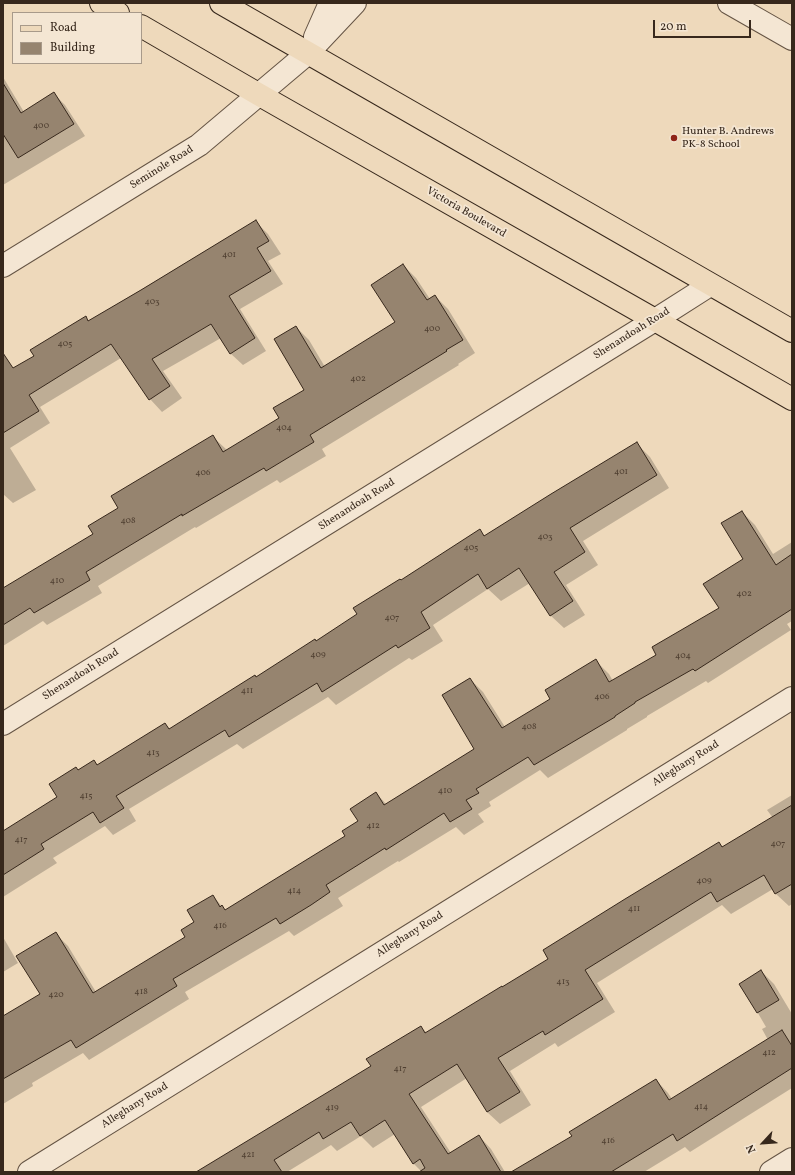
<!DOCTYPE html>
<html>
<head>
<meta charset="utf-8">
<style>
	body { margin:0 }
	#map { position:relative; width:795px; height:1175px; overflow:hidden; background:#eed9bb; font-family:Vollkorn,serif }
	canvas { display:block }
	.frame { position:absolute; inset:0; border:4px solid #37281c; pointer-events:none }
	.legend { position:absolute; left:12px; top:12px; width:130px; height:52px; box-sizing:border-box; background:#f4e6d3; border:1px solid #a89a8a; margin:0; padding:5px 7px; list-style:none; font-size:12px; color:#37281c }
	.legend li { display:flex; align-items:center; gap:8px; height:20px }
	.legend b { width:20px; border:1px solid #a89a8a }
	.north { position:absolute; left:743px; top:1123px; width:40px; height:40px; -webkit-text-stroke:3px #f4e6d3; paint-order:stroke; rotate:244deg; font-size:11px; font-weight:700; line-height:16px; text-align:center; color:#37281c }
	.north::after { content:''; display:block; margin:auto; width:14px; height:18px; background:#37281c; clip-path:polygon(50% 0,100% 100%,50% 72%,0 100%) }
	.scale { position:absolute; left:653px; top:20px; width:98px; height:18px; box-sizing:border-box; border:2px solid #37281c; border-top:0; padding-left:5px; font-size:12px; line-height:14px; white-space:nowrap; color:#37281c; -webkit-text-stroke:3px #f4e6d3; paint-order:stroke }
</style>
</head>
<body>
<div id="map">
<canvas width="795" height="1175"></canvas>
<div class="frame"></div>
<ul class="legend">
<li><b style="height:5px;background:#eed9bb"></b>Road</li>
<li><b style="height:11px;background:#96846f"></b>Building</li>
</ul>
<div class="north">N</div>
<div class="scale">20 m</div>
</div>
<script>
const ctx = document.querySelector('canvas').getContext('2d');
ctx.lineJoin = 'round';
function paint(path, color) { ctx.fillStyle = color; ctx.fill(path, 'evenodd'); }
const poly = rows => new Path2D(rows.map(r => 'M' + r).join(''));
function stroke(path, color, width, dash) { ctx.strokeStyle = color; ctx.lineWidth = width; ctx.lineCap = dash ? 'butt' : 'round'; ctx.setLineDash(dash || []); ctx.stroke(path); }
function write(font, color, halo, rows, align = 'center') {
  ctx.font = font + ' Vollkorn,serif'; ctx.lineWidth = 3.5; ctx.setLineDash([]); ctx.textBaseline = 'middle'; ctx.strokeStyle = halo; ctx.fillStyle = color; for (const [text, x, y, turn = 0] of rows) {
    ctx.save(); ctx.translate(x, y); ctx.rotate((+turn || 0) * Math.PI / 180); ctx.textAlign = isNaN(turn) ? turn : align; if (halo) ctx.strokeText(text, 0, 0); ctx.fillText(text, 0, 0); ctx.restore();
  }
}
paint(poly([
	[3,77,24,112,53,93,65,105,85,136,3,185],
	[255,221,268,234,281,254,268,261,283,284,240,309,266,351,243,365,230,353,221,338,163,371,182,398,162,412,150,399,121,358,40,407,50,423,10,448,36,490,13,503,3,494,3,376,35,356,86,318,89,321],
	[403,265,416,278,430,299,435,296,448,309,475,353,458,364,459,365,322,449,326,456,280,483,277,480,196,528,195,527,98,586,102,593,47,625,43,621,3,646,3,589,95,535,120,509,213,437,227,450,281,419,305,390,296,327,309,340,325,367,396,322],
	[637,444,650,457,669,488,583,541,598,565,566,585,585,615,564,628,550,615,530,583,501,601,488,589,433,625,443,641,412,660,409,658,336,705,328,697,243,749,237,744,129,809,136,821,113,835,105,826,53,858,57,863,3,897,3,832,58,798,79,771,94,761,98,765,165,725,170,729,257,678,316,642,358,614,402,581,480,531,486,537],
	[742,512,755,525,773,554,792,542,792,621,787,624,791,630,708,683,706,681,647,716,647,717,627,729,627,730,548,778,540,770,489,802,491,806,478,814,484,822,464,835,456,827,399,862,398,861,338,898,343,906,294,936,289,931,185,992,189,999,89,1060,83,1053,32,1083,33,1086,3,1104,3,1040,41,994,55,933,68,946,96,992,187,937,213,896,226,911,346,836,359,822,376,793,387,805,476,749,470,679,483,692,505,727,551,699,596,661,609,674,613,681,658,655,720,609,745,559],
	[792,795,792,904,789,906,776,894,773,889,731,914,722,905,597,983,615,1012,558,1047,555,1043,510,1071,531,1105,500,1124,487,1112,467,1078,421,1107,451,1153,479,1136,491,1149,505,1172,422,1172,413,1163,395,1134,373,1148,361,1136,337,1151,331,1145,287,1172,198,1172,372,1066,421,1027,427,1033,550,959,719,843,723,847,773,818,767,810],
	[3,937,18,963,3,972],
	[761,971,774,984,792,1014,792,1088,690,1152,685,1147,644,1172,513,1172,573,1137,656,1080,668,1093,672,1099,768,1040,762,1029,766,1027,741,984]
]), '#0003');
const building = poly([
	[3,83,21,113,54,92,74,124,18,158,3,134,3,83],
	[256,220,269,241,257,248,271,271,229,296,255,338,230,354,211,324,152,359,170,386,149,400,111,344,29,395,39,411,3,433,3,353,13,368,34,356,30,350,86,316,88,321,141,290,256,220],
	[403,264,427,300,435,295,463,340,446,350,447,351,310,435,314,442,266,471,264,468,182,516,182,514,86,572,90,580,34,613,30,608,3,625,3,588,93,534,88,526,118,508,111,496,213,435,223,452,279,418,273,408,304,390,274,339,296,326,321,368,395,322,371,285,403,264],
	[637,442,657,475,570,528,585,552,554,572,573,601,550,616,519,568,487,589,478,574,421,612,430,628,398,648,396,645,322,692,317,683,229,737,225,730,116,796,124,808,100,823,93,812,41,844,44,849,3,875,3,831,57,797,49,784,76,767,78,770,94,760,97,765,165,723,169,729,255,675,256,677,315,639,316,641,357,614,353,608,400,579,401,580,480,529,484,536,551,494,637,442],
	[742,511,776,565,792,554,792,609,695,671,693,669,635,702,635,703,615,716,615,717,534,765,528,757,476,789,479,793,466,800,472,809,450,822,444,813,386,850,385,848,326,885,330,892,311,905,280,924,276,918,173,979,177,986,76,1048,71,1040,3,1079,3,1016,40,994,16,956,56,932,93,993,185,937,181,930,194,922,187,910,213,895,220,907,222,905,225,910,345,836,342,831,358,821,350,809,376,792,384,805,474,749,442,695,470,678,502,728,550,699,545,690,596,659,609,682,656,655,652,647,719,608,703,584,743,559,721,523,742,511],
	[792,805,792,884,775,894,764,875,717,902,711,892,585,970,603,999,545,1035,543,1031,498,1058,520,1092,487,1112,457,1064,409,1094,448,1154,479,1135,501,1172,419,1172,425,1168,420,1159,413,1164,385,1120,360,1136,351,1122,323,1139,319,1132,274,1160,282,1172,196,1172,371,1066,366,1059,421,1026,425,1033,502,986,502,987,548,959,543,950,625,899,719,842,722,847,792,805],
	[761,970,779,1000,757,1013,739,984,761,970],
	[782,1030,792,1046,792,1068,677,1141,673,1134,611,1172,511,1172,572,1136,569,1132,656,1079,669,1100,782,1030]
]);
paint(building, '#96846f');
stroke(building, '#37281c', 1);
const minor = poly([
	[729,3,792,39],
	[315,37,330,3],
	[3,266,199,145,308,53,355,3],
	[3,724,655,320,710,285],
	[29,1172,792,698],
	[771,1172,792,1159]
]);
const major = poly([
	[101,3,118,13],
	[221,3,792,331],
	[141,26,258,94,655,320,792,399]
]);
stroke(minor, '#655444', 24);
stroke(major, '#37281c', 24);
stroke(minor, '#f4e6d3', 22);
stroke(major, '#eed9bb', 22);
for (const [x, y, r, color] of [
	[674,138,4,"#8f2418"]
]) { const dot = new Path2D(); dot.arc(x, y, r, 0, 2 * Math.PI); ctx.fillStyle = color; ctx.fill(dot); stroke(dot, '#f4e6d3', 1.5); }
write('9px', '#4f3f31', null, [
	["400",41,126],
	["401",229,255],
	["403",152,302],
	["400",432,329],
	["405",65,344],
	["402",358,379],
	["404",284,428],
	["401",621,472],
	["406",203,473],
	["408",128,521],
	["403",545,537],
	["405",471,548],
	["410",57,581],
	["402",744,594],
	["407",392,618],
	["409",318,655],
	["404",683,656],
	["411",247,691],
	["406",602,697],
	["408",529,727],
	["413",153,753],
	["410",445,791],
	["415",86,796],
	["412",373,826],
	["417",21,840],
	["407",778,844],
	["409",704,881],
	["414",294,891],
	["411",634,909],
	["416",220,926],
	["413",563,982],
	["418",141,992],
	["420",56,995],
	["412",769,1053],
	["417",400,1069],
	["414",701,1107],
	["419",332,1108],
	["416",608,1141],
	["421",248,1155]
]);
write('11px', '#37281c', '#f4e6d3', [
	["Hunter B. Andrews",682,132],
	["PK-8 School",682,145]
], 'left');
write('11px', '#37281c', '#f4e6d3', [
	["Seminole Road",162,168,-32],
	["Victoria Boulevard",466,213,30],
	["Shenandoah Road",632,334,-32],
	["Shenandoah Road",357,505,-32],
	["Shenandoah Road",81,675,-32],
	["Alleghany Road",686,764,-32],
	["Alleghany Road",410,935,-32],
	["Alleghany Road",135,1106,-32]
]);
</script>
</body>
</html>
